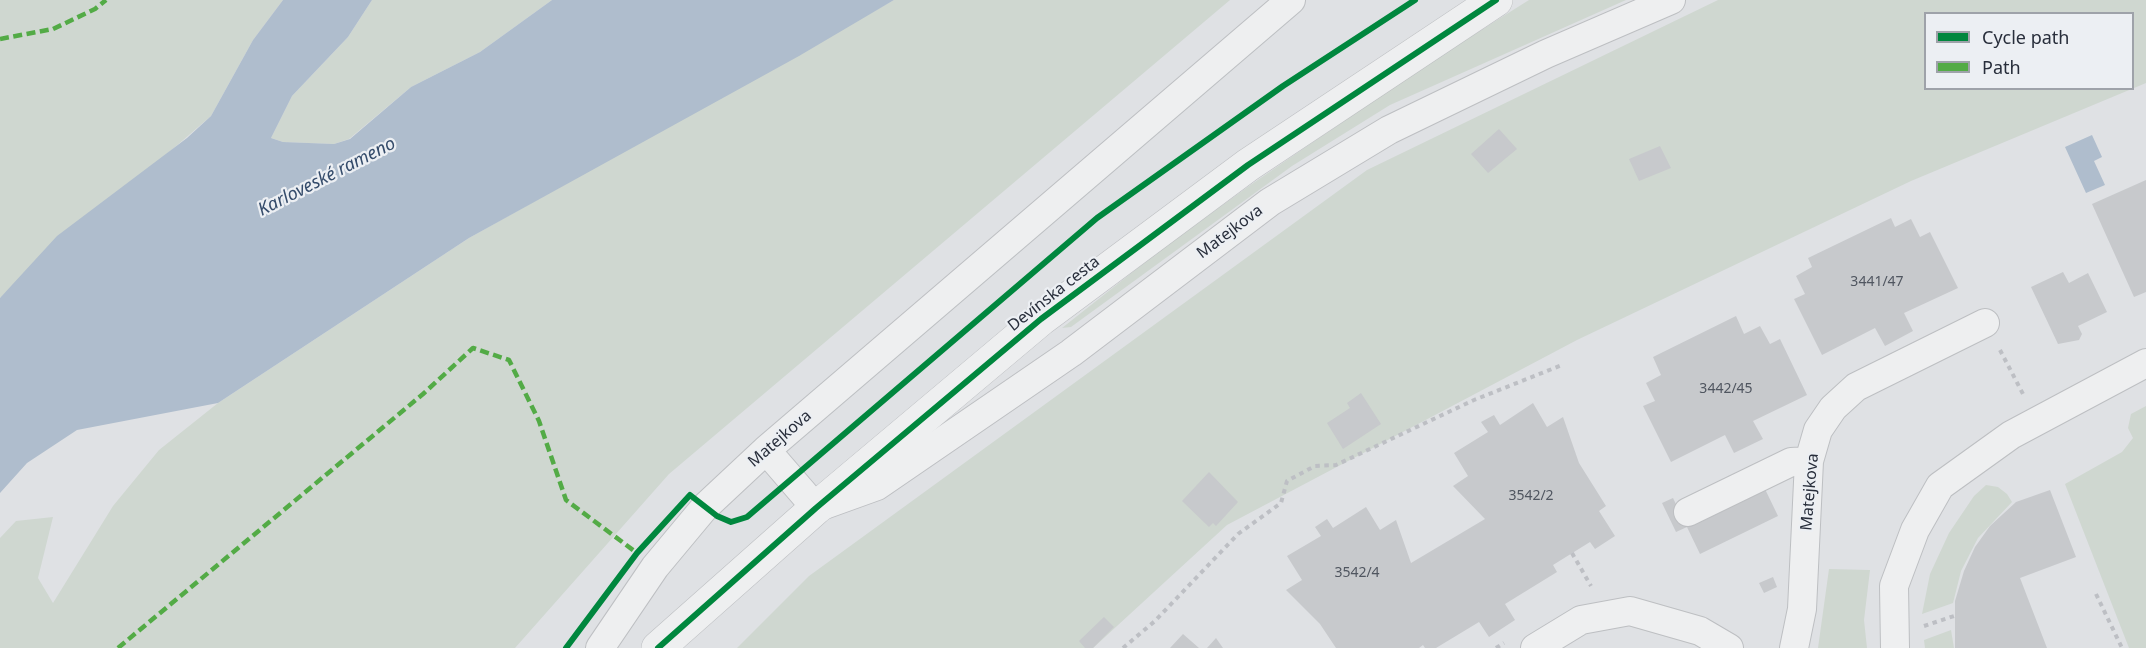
<!DOCTYPE html>
<html>
<head>
<meta charset="utf-8">
<style>
	body { margin:0 }
	#map { position:relative; width:2146px; height:648px; overflow:hidden; background:#dfe1e4; font-family:"Noto Sans",sans-serif }
	canvas { display:block }
	.legend { position:absolute; left:1924px; top:12px; width:210px; height:78px; box-sizing:border-box; background:#eceff3; border:2px solid #9ea2a9; margin:0; padding:8px 10px; list-style:none; font-size:18px; color:#282e3b }
	.legend li { display:flex; align-items:center; gap:12px; height:30px }
	.legend b { width:30px; border:2px solid #9ea2a9 }
</style>
</head>
<body>
<div id="map">
<canvas width="2146" height="648"></canvas>
<ul class="legend">
<li><b style="height:8px;background:#00873e"></b>Cycle path</li>
<li><b style="height:8px;background:#53ab46"></b>Path</li>
</ul>
</div>
<script>
const ctx = document.querySelector('canvas').getContext('2d');
ctx.lineJoin = 'round';
function paint(path, color) { ctx.fillStyle = color; ctx.fill(path, 'evenodd'); }
const poly = rows => new Path2D(rows.map(r => 'M' + r).join(''));
function stroke(path, color, width, dash) { ctx.strokeStyle = color; ctx.lineWidth = width; ctx.lineCap = dash ? 'butt' : 'round'; ctx.setLineDash(dash || []); ctx.stroke(path); }
function write(font, color, halo, rows, align = 'center') {
  ctx.font = font + ' "Noto Sans",sans-serif'; ctx.lineWidth = 4.5; ctx.setLineDash([]); ctx.textBaseline = 'middle'; ctx.strokeStyle = halo; ctx.fillStyle = color; for (const [text, x, y, turn = 0] of rows) {
    ctx.save(); ctx.translate(x, y); ctx.rotate((+turn || 0) * Math.PI / 180); ctx.textAlign = isNaN(turn) ? turn : align; if (halo) ctx.strokeText(text, 0, 0); ctx.fillText(text, 0, 0); ctx.restore();
  }
}
paint(poly([
	[0,0,283,0,253,40,211,116,0,298],
	[372,0,552,0,480,52,411,87,349,139,334,144,283,142,271,138,292,96,348,37],
	[894,0,1230,0,669,474,515,648,0,648,0,538,16,521,53,517,38,578,53,603,113,506,159,450,218,403,469,238],
	[1529,0,1626,0,1390,105,1292,166,1071,327,1062,328,1163,248,1249,186,1424,66],
	[1718,0,2146,0,2146,83,1911,181,1577,340,1227,525,1093,648,737,648,809,576,1367,170],
	[1926,14,2132,14,2132,88,1926,88],
	[2146,406,2146,648,2129,648,2065,484,2122,452,2133,438,2128,428,2131,414],
	[1986,485,1998,487,2007,494,2012,502,1978,538,1961,571,1953,603,1922,614,1930,574,1949,533,1974,496],
	[1829,569,1870,570,1864,620,1867,648,1818,648],
	[1951,630,1954,648,1925,648,1924,640]
]), '#cfd7d0');
paint(poly([
	[283,0,372,0,348,37,292,96,271,138,283,142,334,144,350,139,411,87,480,52,552,0,894,0,799,56,469,238,218,403,77,430,27,463,0,493,0,298,57,236,187,138,211,116,253,40],
	[2092,135,2102,157,2094,161,2105,185,2086,193,2065,147]
]), '#afbdcd');
paint(poly([
	[1499,129,1517,149,1488,173,1471,154],
	[1660,146,1671,168,1639,181,1629,159],
	[2146,180,2146,292,2134,297,2092,204],
	[1891,218,1895,227,1911,219,1920,237,1930,232,1958,288,1904,313,1913,331,1885,346,1875,328,1822,355,1794,299,1805,294,1796,276,1812,267,1808,258],
	[2063,272,2069,283,2088,273,2107,312,2078,326,2082,334,2079,340,2058,344,2031,287],
	[1736,316,1744,334,1760,326,1770,344,1780,339,1807,395,1753,421,1763,439,1734,453,1725,435,1671,462,1643,406,1655,401,1646,383,1661,375,1653,357],
	[1361,393,1381,424,1343,449,1327,423,1350,408,1347,403],
	[1533,403,1547,427,1563,417,1579,463,1606,506,1599,511,1615,536,1595,549,1590,542,1553,565,1557,572,1505,604,1515,620,1489,637,1479,622,1436,648,1425,648,1423,645,1419,648,1336,648,1320,624,1286,590,1302,580,1287,556,1321,536,1315,527,1327,519,1333,528,1366,507,1380,530,1396,520,1411,563,1485,519,1453,486,1468,476,1454,453,1488,432,1481,422,1494,415,1500,425],
	[1209,472,1238,502,1216,526,1213,523,1209,527,1182,501],
	[1764,487,1778,516,1700,554,1686,525],
	[2050,490,2076,557,2020,578,2047,648,1955,648,1955,601,1964,571,1975,547,1990,526,2016,502],
	[1673,498,1687,527,1676,532,1662,503],
	[1773,577,1777,587,1764,593,1759,583],
	[1104,617,1114,627,1093,648,1085,648,1079,641],
	[1183,634,1199,648,1170,648],
	[1216,638,1223,648,1207,648]
]), '#c7c9cc');
const minor = poly([
	[766,450,816,508,877,486,1071,353,1270,202,1389,130,1546,54,1671,0],
	[1688,512,1791,462,1809,461],
	[600,648,655,567,705,507,766,450,1291,0],
	[1535,648,1581,620,1630,611,1700,631,1729,648],
	[1794,648,1802,609,1809,461,1818,430,1833,408,1856,387,1985,323],
	[1895,648,1894,586,1915,530,1940,486,2011,435,2146,363]
]);
const tertiary = poly([
	[658,648,816,508,1041,319,1248,165,1496,0]
]);
stroke(minor, '#bdbfc2', 30);
stroke(tertiary, '#bdbfc2', 34);
stroke(poly([
	[2000,350,2023,394],
	[1572,553,1591,586],
	[2096,594,2122,648],
	[1924,626,1954,616],
	[1123,648,1155,621,1238,534,1281,503,1287,481,1315,466,1336,465,1474,400,1562,365],
	[1496,648,1504,643]
]), '#bdbfc4', 4, [4.5, 4.5]);
stroke(minor, '#eeeff0', 28);
stroke(tertiary, '#eeeff0', 33);
stroke(poly([
	[0,39,53,29,95,9,106,0],
	[118,648,423,394,473,348,509,360,539,421,566,500,637,553]
]), '#53ab46', 4.5, [9, 4.5]);
stroke(poly([
	[566,648,637,553,690,495,717,516,731,522,747,517,1097,218,1283,86,1415,0],
	[658,648,816,508,1041,319,1248,165,1496,0]
]), '#00873e', 6);
write('14px', '#505660', null, [
	["3441/47",1877,282],
	["3442/45",1726,389],
	["3542/2",1531,496],
	["3542/4",1357,573]
]);
write('16px', '#282e3b', '#eceff3', [
	["Matejkova",1230,232,-37],
	["Devínska cesta",1054,294,-38],
	["Matejkova",780,439,-41],
	["Matejkova",1810,492,-85]
]);
write('italic 18px', '#354c6b', '#eceff3', [
	["Karloveské rameno",327,177,-27]
]);
</script>
</body>
</html>
